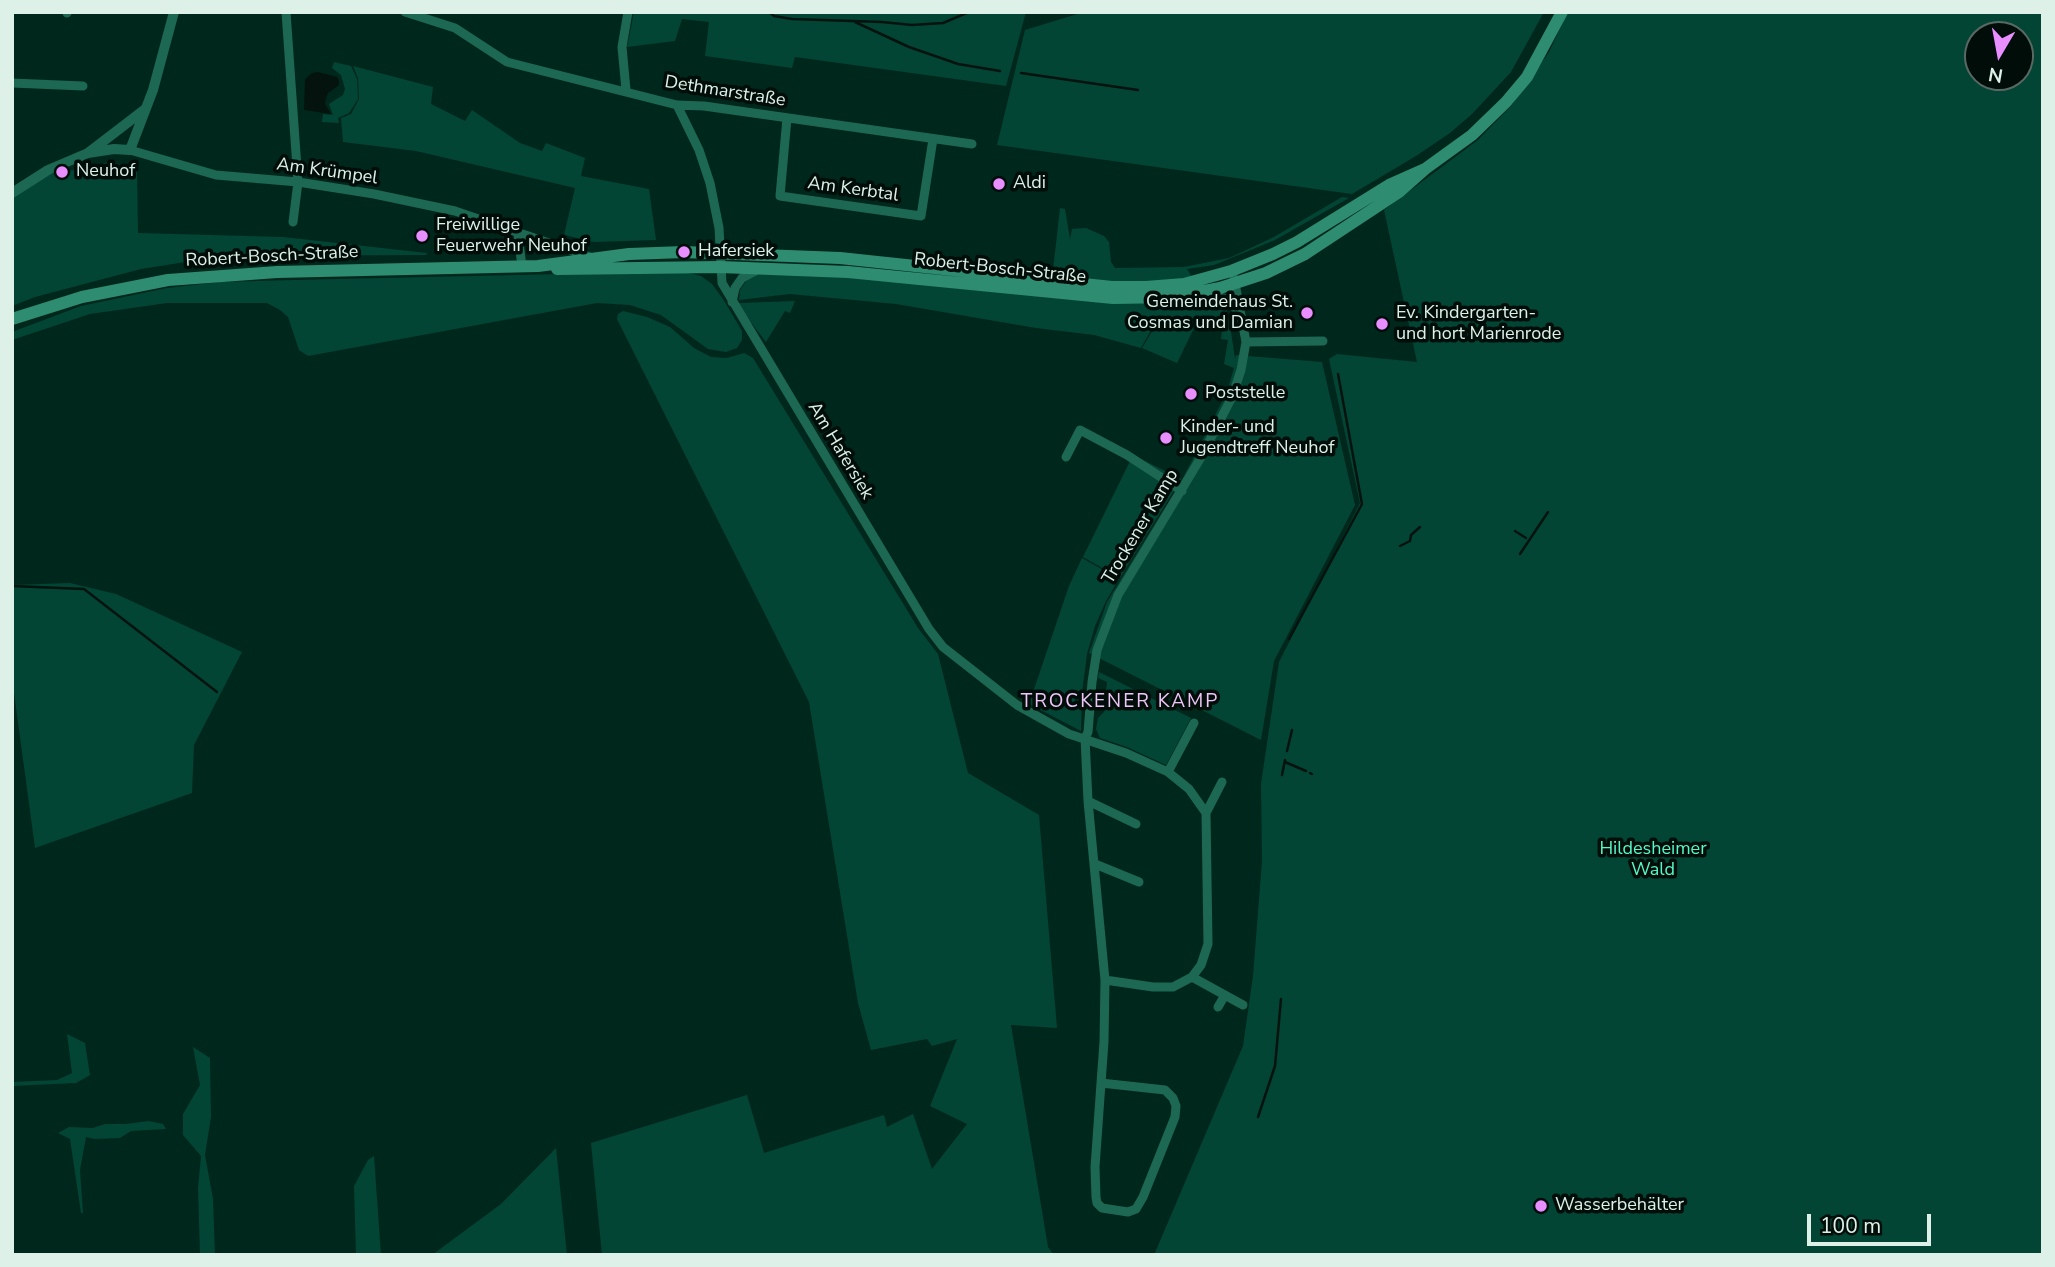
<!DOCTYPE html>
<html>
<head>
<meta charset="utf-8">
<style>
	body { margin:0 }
	#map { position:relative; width:2055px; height:1267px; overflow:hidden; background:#00271c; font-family:"Nunito Sans",sans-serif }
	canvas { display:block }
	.frame { position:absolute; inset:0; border:14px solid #ddf1e9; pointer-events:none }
	.north { position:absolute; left:1964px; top:21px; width:70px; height:70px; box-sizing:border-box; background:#010d08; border:2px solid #596862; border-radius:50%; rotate:190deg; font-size:19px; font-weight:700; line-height:28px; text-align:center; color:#ddf1e9 }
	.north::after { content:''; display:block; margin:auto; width:24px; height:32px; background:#e88eff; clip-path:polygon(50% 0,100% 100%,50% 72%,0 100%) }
	.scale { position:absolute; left:1807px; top:1214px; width:124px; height:32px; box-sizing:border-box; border:4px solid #ddf1e9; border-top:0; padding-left:9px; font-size:21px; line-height:24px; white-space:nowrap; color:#ddf1e9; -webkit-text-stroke:5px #010d08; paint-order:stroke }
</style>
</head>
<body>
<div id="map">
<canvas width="2055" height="1267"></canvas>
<div class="frame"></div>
<div class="north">N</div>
<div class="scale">100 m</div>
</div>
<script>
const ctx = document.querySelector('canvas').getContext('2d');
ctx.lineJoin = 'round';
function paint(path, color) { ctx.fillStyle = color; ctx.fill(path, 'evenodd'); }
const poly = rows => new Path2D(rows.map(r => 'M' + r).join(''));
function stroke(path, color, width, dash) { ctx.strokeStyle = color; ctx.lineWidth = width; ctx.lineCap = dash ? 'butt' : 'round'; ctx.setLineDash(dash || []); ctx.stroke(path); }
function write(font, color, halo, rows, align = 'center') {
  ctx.font = font + ' "Nunito Sans",sans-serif'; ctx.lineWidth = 7; ctx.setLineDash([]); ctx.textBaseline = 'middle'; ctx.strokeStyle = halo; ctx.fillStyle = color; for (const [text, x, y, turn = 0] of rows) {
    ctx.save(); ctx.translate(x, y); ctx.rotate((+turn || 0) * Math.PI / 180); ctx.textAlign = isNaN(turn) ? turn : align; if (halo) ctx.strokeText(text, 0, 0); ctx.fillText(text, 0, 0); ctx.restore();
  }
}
paint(poly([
	[634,12,1026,12,1006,86,795,57,792,68,705,56,709,22,682,19,675,41,627,47],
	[1084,12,1544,12,1511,72,1472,114,1450,133,1416,156,1352,194,997,145,1025,30],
	[1568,12,2043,12,2043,1255,1154,1255,1243,1046,1253,976,1262,861,1261,784,1279,662,1360,503,1329,359,1337,354,1417,362,1384,210,1478,140,1511,106,1549,52],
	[1978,35,2020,35,2020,77,1978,77],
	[334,62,351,66,357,79,358,99,349,113,338,118,339,123,322,122,323,114,333,115,329,104,343,95,345,89,341,75,332,68],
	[353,66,433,87,431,104,465,121,472,110,520,143,542,151,546,143,585,158,581,176,649,189,656,240,594,242,564,235,575,188,416,151,343,142,341,118,351,114,359,99,358,78],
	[109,161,137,170,138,233,283,237,427,253,426,255,224,256,141,269,35,297,12,306,12,195,50,174,98,166],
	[1342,197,1349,198,1275,240,1214,265,1187,269,1194,280,1135,285,1057,277,1053,270,1060,208,1065,209,1070,239,1072,229,1086,228,1104,236,1109,242,1111,262,1115,268,1184,267,1229,258,1274,237],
	[766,272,1183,299,1223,296,1230,325,1235,359,1236,355,1322,362,1355,505,1274,661,1261,740,1089,653,1107,602,1182,480,1227,392,1234,368,1224,364,1228,340,1221,339,1223,323,1210,321,1155,323,1141,348,1094,335,1036,328,896,304,790,294,739,300,740,290,746,281,755,275],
	[608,273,688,273,701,276,712,284,723,299,742,331,742,340,737,348,726,352,708,349,661,315,630,305,597,303,308,356,299,350,288,317,280,310,267,303,167,303,90,314,12,340,12,332,81,306,167,288,221,282,294,280],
	[795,301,790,313,785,311,766,342,743,312,739,303],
	[623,311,647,317,670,327,694,348,711,357,727,358,744,353,753,358,918,628,938,654,968,773,1039,815,1057,1028,1011,1025,1048,1247,1054,1255,602,1255,591,1143,747,1095,764,1153,884,1115,887,1127,913,1114,932,1169,967,1124,930,1106,957,1039,932,1046,927,1039,871,1050,858,1003,809,702,617,319,618,314],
	[1197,322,1177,363,1142,348,1156,325],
	[1133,455,1181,479,1120,578,1083,557],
	[1082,558,1119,579,1106,601,1095,626,1087,654,1082,693,1081,731,1029,704,1069,586],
	[70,583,116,594,242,652,194,745,192,793,35,848,12,678,12,585],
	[1099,672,1191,718,1166,765,1127,747,1100,738,1096,729,1098,718,1104,712,1107,682,1098,678],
	[67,1034,85,1043,90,1075,76,1083,12,1086,12,1082,57,1080,72,1073],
	[193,1047,210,1058,211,1117,205,1155,213,1199,215,1255,200,1255,198,1188,201,1156,183,1135,183,1114,200,1085],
	[149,1121,163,1124,166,1129,131,1131,120,1138,95,1139,86,1137,80,1170,83,1213,81,1213,70,1139,58,1133,69,1127,93,1128,105,1124,125,1124],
	[556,1148,567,1255,432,1255,501,1204],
	[374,1156,381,1255,356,1255,354,1186,368,1160]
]), '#024534');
paint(poly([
	[318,72,337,77,339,81,339,85,328,93,326,98,325,104,331,114,304,110,305,79,312,73]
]), '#05130e');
stroke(poly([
	[769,12,774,16,792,19,882,22,912,25,943,23,969,12],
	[855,22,909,47,958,64,1000,71],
	[1021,73,1138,90],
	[1515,531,1526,538],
	[1400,546,1410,541,1411,535,1420,527],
	[1520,554,1548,512],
	[12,586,84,589,217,692],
	[1289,639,1362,504,1338,374],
	[1287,751,1292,730],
	[1285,762,1306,771],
	[1310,773,1312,774],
	[1282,775,1285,760],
	[1258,1117,1275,1066,1281,999]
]), '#05130e', 2.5);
stroke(poly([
	[286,12,298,182,293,222],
	[405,12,455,28,507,62,677,105,704,106,972,144],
	[67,13,67,12],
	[12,83,83,86],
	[626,90,622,47,628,12],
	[677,105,699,150,710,183,719,228,722,283,929,629,943,647,1017,705,1069,734,1126,753,1168,772,1189,789,1206,813,1208,944,1201,965,1192,977,1173,987,1153,987,1105,980],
	[787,118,780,196,921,216,933,139],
	[130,150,216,175,298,182,374,194,455,211,590,257],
	[518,234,522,267],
	[1206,293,1227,299,1240,314],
	[732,302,735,288,742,278,757,270],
	[1246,342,1323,341],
	[1066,457,1080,430,1127,455,1182,491],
	[1168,772,1194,723],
	[1088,801,1136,824],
	[1206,813,1222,782],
	[1095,864,1139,882],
	[1192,977,1243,1005],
	[1218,1007,1225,995],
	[1101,1083,1165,1090,1173,1098,1176,1106,1175,1117,1143,1197,1136,1209,1128,1212,1102,1208,1097,1203,1096,1197,1095,1167,1101,1083,1104,1042,1105,980,1088,801,1085,738,1088,732,1092,682,1097,650,1118,595,1200,459,1232,397,1241,370,1246,342,1234,278]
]), '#1c6852', 9);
stroke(poly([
	[88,153,144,110],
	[12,193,48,170,88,153,114,149,130,150,153,90,174,12]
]), '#1c6852', 10);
stroke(poly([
	[557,269,720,267,848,272,1113,298,1172,297,1220,288,1266,273,1305,254,1399,192,1425,169,1472,135,1506,102,1527,77,1562,12],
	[12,319,82,297,168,280,277,272,538,266,629,254,684,252,840,258,1112,287,1146,287,1184,284,1231,271,1273,254,1297,242,1389,185,1425,169]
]), '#2e8c70', 12);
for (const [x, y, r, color] of [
	[62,172,7,"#e88eff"],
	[999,184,7,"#e88eff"],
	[422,236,7,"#e88eff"],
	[684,252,7,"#e88eff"],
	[1307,313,7,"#e88eff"],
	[1382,324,7,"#e88eff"],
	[1191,394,7,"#e88eff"],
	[1166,438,7,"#e88eff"],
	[1541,1206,7,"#e88eff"]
]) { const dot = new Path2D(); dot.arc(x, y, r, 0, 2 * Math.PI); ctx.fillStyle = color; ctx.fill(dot); stroke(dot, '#010d08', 2.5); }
write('18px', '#ddf1e9', '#010d08', [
	["Dethmarstraße",725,92,9],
	["Am Krümpel",327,172,8],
	["Am Kerbtal",853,190,8],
	["Robert-Bosch-Straße",272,257,-3],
	["Robert-Bosch-Straße",1000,269,6],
	["Am Hafersiek",840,451,59],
	["Trockener Kamp",1141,527,-59]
]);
write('18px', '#ddf1e9', '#010d08', [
	["Neuhof",76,172],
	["Aldi",1013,184],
	["Freiwillige",436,226],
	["Feuerwehr Neuhof",436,247],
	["Hafersiek",698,252],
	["Gemeindehaus St.",1293,303,"right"],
	["Cosmas und Damian",1293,324,"right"],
	["Ev. Kindergarten-",1396,314],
	["und hort Marienrode",1396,335],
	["Poststelle",1205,394],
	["Kinder- und",1180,428],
	["Jugendtreff Neuhof",1180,449],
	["Wasserbehälter",1555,1206]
], 'left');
write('18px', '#56f8c8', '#010d08', [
	["Hildesheimer",1653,850],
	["Wald",1653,871]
]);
ctx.letterSpacing = '2px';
write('19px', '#eec6f8', '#010d08', [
	["TROCKENER KAMP",1120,702]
]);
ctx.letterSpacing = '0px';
</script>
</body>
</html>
